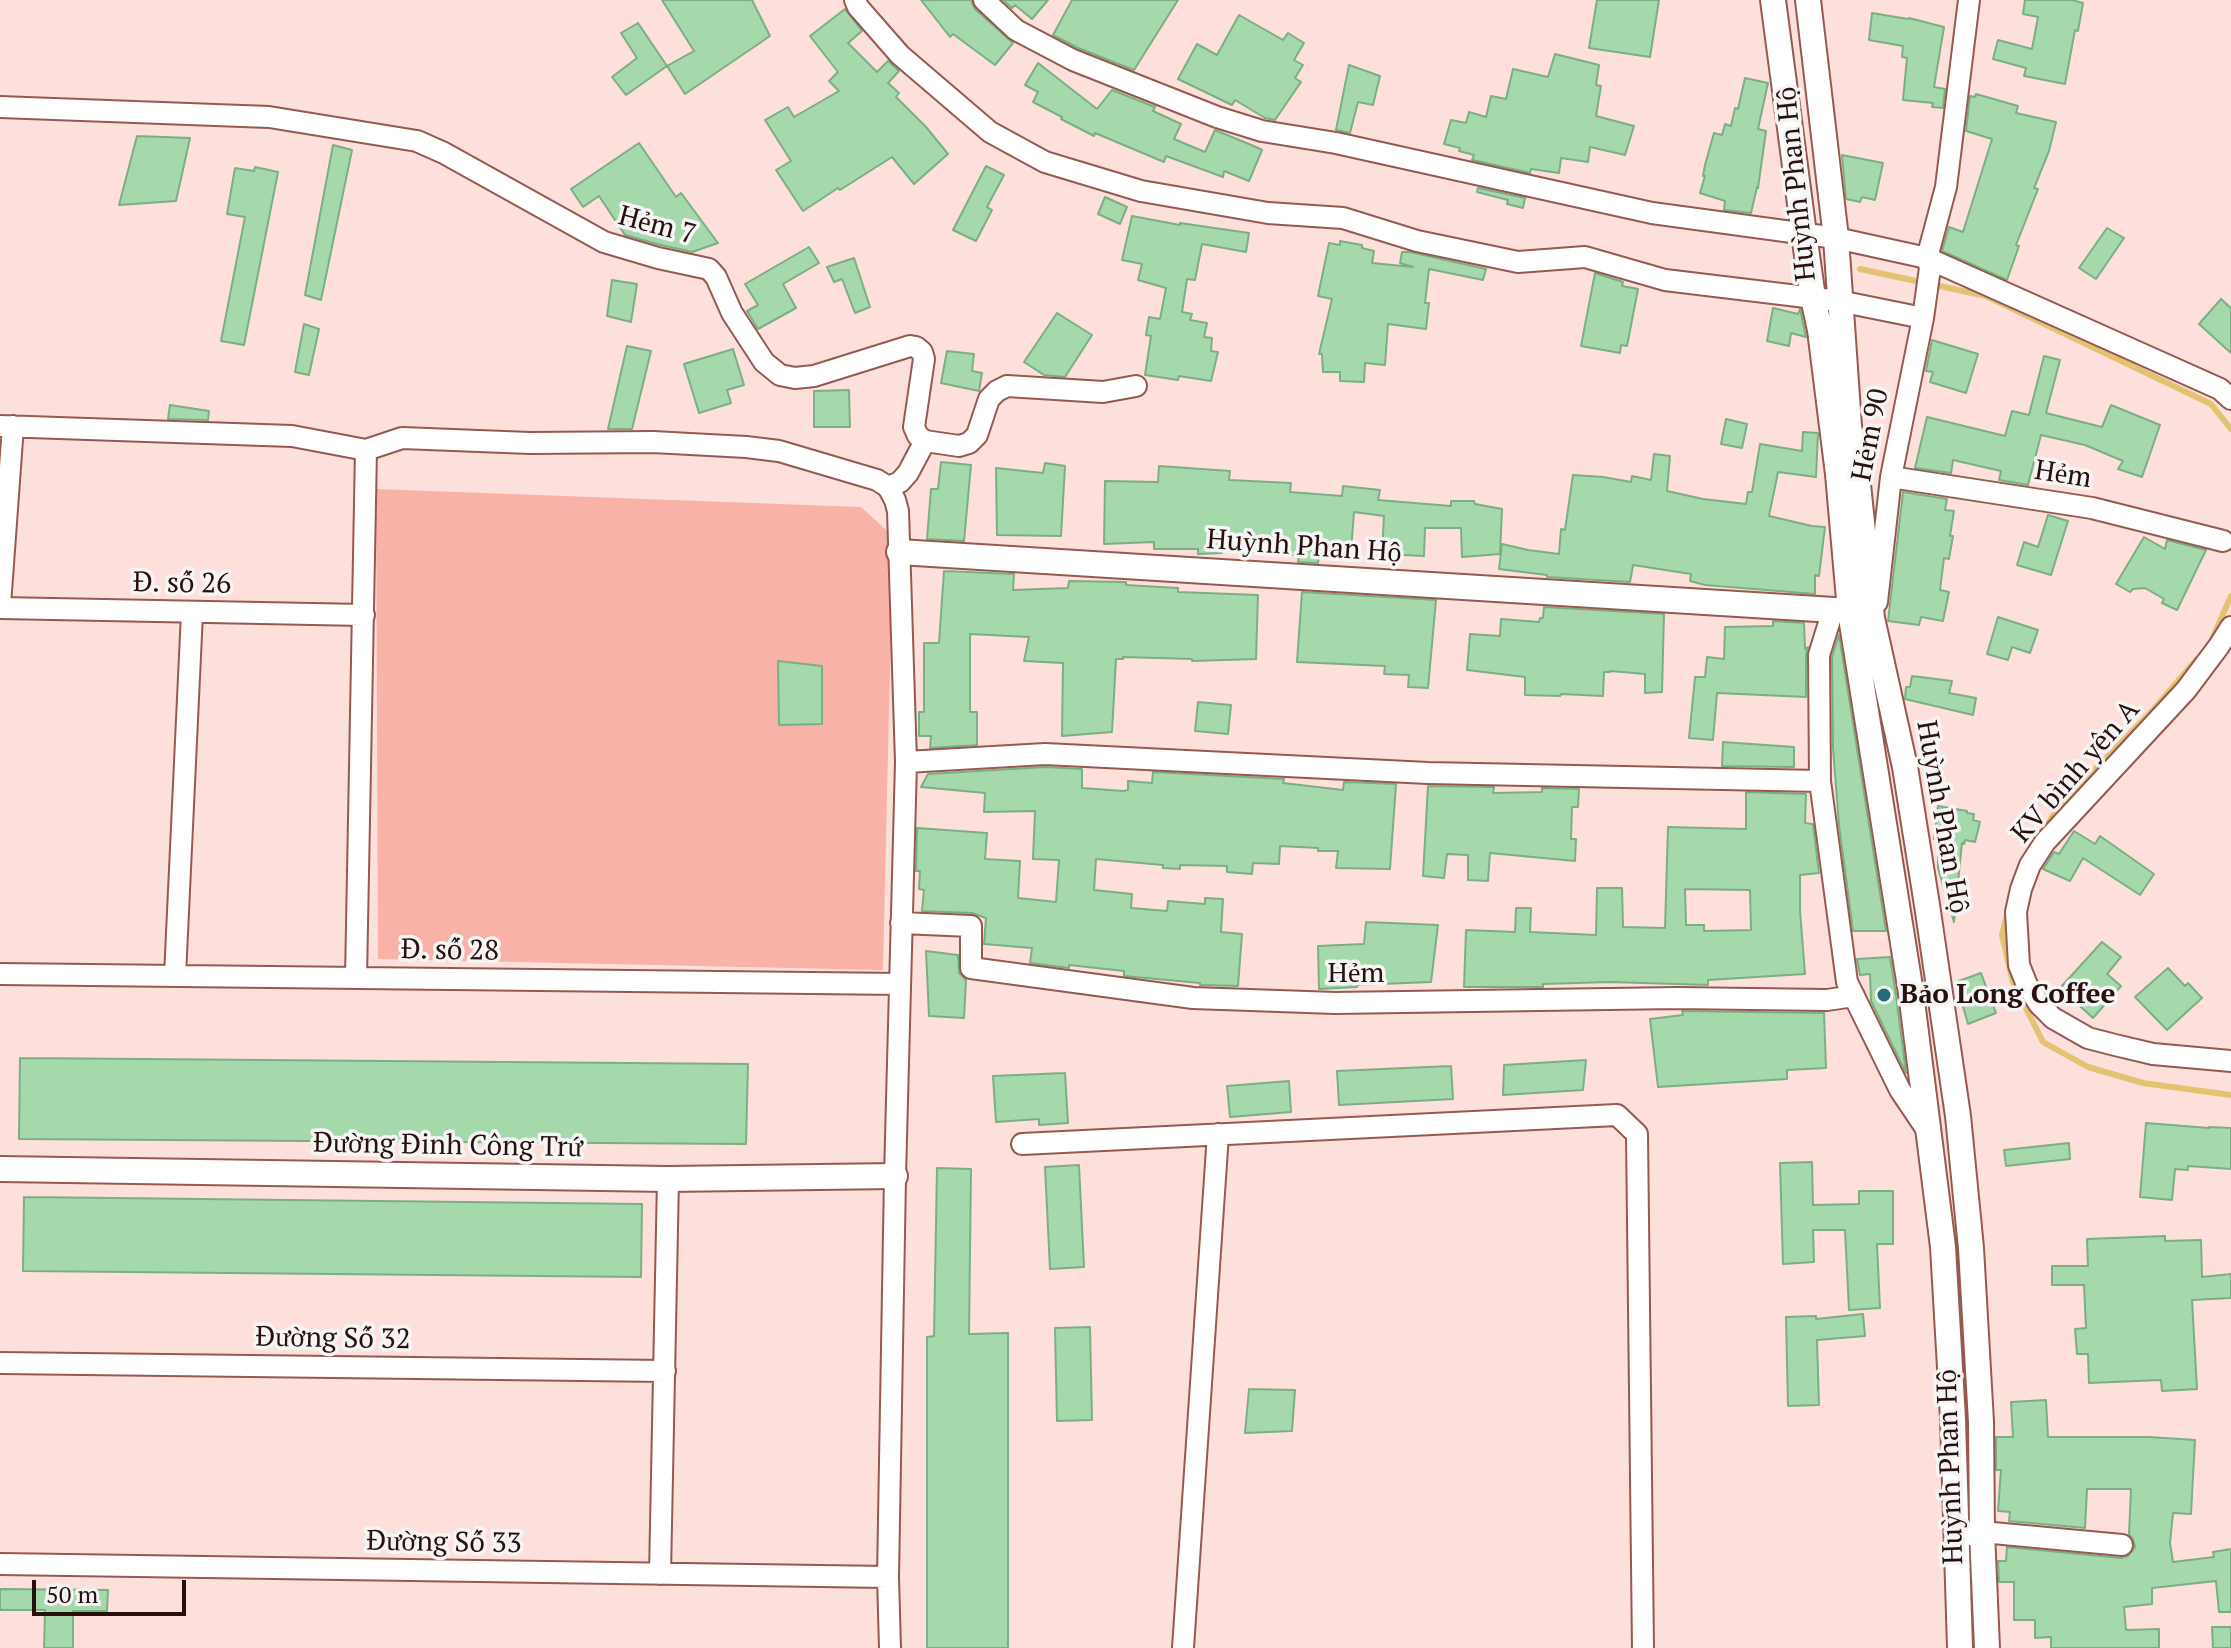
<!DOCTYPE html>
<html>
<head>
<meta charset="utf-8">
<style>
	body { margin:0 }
	#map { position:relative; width:2231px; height:1648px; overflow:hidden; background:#fde0dc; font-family:"PT Serif",serif }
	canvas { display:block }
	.scale { position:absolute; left:32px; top:1580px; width:154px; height:36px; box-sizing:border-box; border:4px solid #28100d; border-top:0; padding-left:10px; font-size:24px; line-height:28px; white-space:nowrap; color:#28100d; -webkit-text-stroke:6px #f5f5f5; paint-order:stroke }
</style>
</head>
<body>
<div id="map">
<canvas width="2231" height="1648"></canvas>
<div class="scale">50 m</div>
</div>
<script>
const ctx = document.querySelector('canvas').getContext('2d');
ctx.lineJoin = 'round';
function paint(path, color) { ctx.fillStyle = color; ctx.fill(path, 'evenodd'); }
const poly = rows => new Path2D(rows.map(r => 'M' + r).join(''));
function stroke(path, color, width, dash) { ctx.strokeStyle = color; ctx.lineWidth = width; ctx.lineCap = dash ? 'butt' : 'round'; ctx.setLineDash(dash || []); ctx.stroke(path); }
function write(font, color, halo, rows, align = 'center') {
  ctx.font = font + ' "PT Serif",serif'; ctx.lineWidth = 7; ctx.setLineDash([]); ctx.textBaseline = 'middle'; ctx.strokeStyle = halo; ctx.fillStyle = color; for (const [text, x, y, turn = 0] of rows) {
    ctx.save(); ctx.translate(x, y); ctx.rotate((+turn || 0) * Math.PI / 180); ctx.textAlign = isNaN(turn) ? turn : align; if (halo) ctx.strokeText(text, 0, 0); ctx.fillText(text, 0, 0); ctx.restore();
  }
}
paint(poly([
	[376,489,861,507,893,536,883,970,378,959]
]), '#f9b2a8');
stroke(poly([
	[1860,269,1986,296,2211,404,2231,429],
	[2210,644,2231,596],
	[2045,829,2059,806,2153,710,2197,659],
	[2008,911,2002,935,2013,982,2043,1042,2088,1067,2143,1083,2231,1095]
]), '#e3c271', 6);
const building = poly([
	[662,0,752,0,770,36,685,94,667,66,694,51,662,0],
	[921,0,971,0,975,9,1013,43,995,65,953,34,950,37,921,0],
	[1003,0,1048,0,1032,19,1015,5,1012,8,1003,0],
	[1072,0,1178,0,1134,70,1078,48,1053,35,1072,0],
	[1597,0,1659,0,1650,57,1589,48,1597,0],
	[2025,0,2072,0,2083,3,2078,31,2075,30,2065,84,2024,76,2026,68,1993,59,1998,40,2032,49,2038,17,2023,14,2025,0],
	[845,9,862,31,848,43,877,72,888,61,899,71,888,83,899,93,896,97,926,127,948,154,914,184,892,157,840,190,838,188,803,211,776,170,791,161,765,120,788,107,794,117,839,91,829,81,838,72,810,36,845,9],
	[1872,13,1908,19,1909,18,1944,27,1934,87,1945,89,1943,108,1932,107,1933,103,1903,100,1907,58,1902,57,1903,46,1869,40,1872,13],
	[1239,15,1283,40,1288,33,1304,43,1294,60,1303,65,1295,78,1301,82,1275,120,1265,118,1235,100,1232,105,1178,79,1197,44,1217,55,1239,15],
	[638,23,667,66,626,95,612,77,637,58,621,33,638,23],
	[1555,54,1599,65,1596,85,1601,86,1596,116,1634,126,1625,155,1590,147,1588,162,1561,158,1559,173,1531,169,1530,173,1472,160,1474,155,1459,151,1460,148,1444,144,1451,120,1466,123,1469,112,1486,117,1491,96,1506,99,1513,69,1548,77,1555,54],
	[1038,63,1097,109,1112,90,1155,107,1153,111,1181,124,1174,139,1205,152,1215,130,1256,147,1262,150,1249,181,1224,171,1223,177,1166,156,1164,162,1095,133,1094,136,1061,119,1062,117,1033,102,1038,92,1025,85,1038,63],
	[1349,65,1380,76,1373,105,1358,102,1350,133,1336,130,1349,65],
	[1745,78,1768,83,1758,129,1766,131,1758,188,1757,187,1751,213,1724,210,1725,201,1700,193,1705,176,1703,176,1705,165,1714,133,1722,135,1725,124,1731,126,1735,108,1738,109,1745,78],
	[1976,94,2018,106,2016,113,2056,122,2049,151,2034,188,2038,189,2016,245,2019,246,2007,280,1942,251,1949,227,1963,232,1992,139,1966,131,1970,96,1975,97,1976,94],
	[137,136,190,138,176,201,119,205,137,136],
	[639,143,676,197,681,193,718,243,692,252,661,245,625,235,599,196,583,207,571,189,639,143],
	[333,145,352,150,321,300,305,295,333,145],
	[1842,155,1883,163,1875,200,1862,197,1860,202,1846,199,1842,155],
	[986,166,1004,175,987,207,992,210,976,241,953,230,986,166],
	[255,167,278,172,244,345,221,341,245,217,227,214,235,168,254,171,255,167],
	[1478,188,1525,198,1523,208,1507,204,1508,200,1477,192,1478,188],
	[1105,197,1127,207,1120,224,1098,214,1105,197],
	[1132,216,1180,225,1180,223,1249,233,1246,252,1202,244,1195,280,1187,279,1182,312,1192,314,1190,320,1207,323,1204,337,1212,338,1211,351,1218,352,1211,381,1179,376,1178,380,1145,375,1151,336,1146,335,1149,317,1160,319,1166,288,1138,280,1142,264,1122,260,1132,216],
	[2107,228,2124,238,2096,279,2079,268,2107,228],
	[1340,241,1362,245,1362,248,1374,251,1372,263,1413,267,1400,263,1402,252,1410,252,1486,269,1483,280,1429,269,1425,303,1429,303,1426,329,1388,324,1385,365,1365,363,1364,382,1340,381,1340,372,1323,372,1322,354,1319,354,1332,299,1318,296,1329,243,1340,245,1340,241],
	[809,247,819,263,783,284,796,308,758,329,747,311,758,305,745,284,809,247],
	[854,258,870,307,855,313,842,279,834,282,827,267,854,258],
	[1595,273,1623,282,1622,286,1638,289,1627,346,1621,345,1620,353,1581,346,1595,273],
	[612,280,637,284,631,322,607,316,612,280],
	[2221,299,2231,308,2231,353,2199,324,2221,299],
	[1773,308,1798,314,1800,309,1806,337,1791,333,1789,346,1767,341,1773,308],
	[1057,313,1092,335,1065,377,1044,375,1024,362,1057,313],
	[304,324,319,329,309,375,295,372,304,324],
	[1932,340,1978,354,1966,393,1930,382,1933,372,1926,371,1932,340],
	[627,346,651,351,632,429,608,429,627,346],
	[733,349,744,385,727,390,731,403,699,413,684,364,733,349],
	[947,351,974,354,972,371,982,373,979,391,941,383,947,351],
	[2044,356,2060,360,2046,413,2102,427,2111,405,2160,425,2142,477,2118,469,2123,461,2085,445,2041,435,2028,485,1999,480,2001,471,1953,460,1951,473,1915,468,1927,417,2005,436,2012,411,2029,415,2044,356],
	[849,390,850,427,814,427,814,391,849,390],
	[170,405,209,411,208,420,168,419,170,405],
	[1726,419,1747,424,1742,448,1721,444,1726,419],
	[1803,432,1818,433,1816,477,1778,472,1769,516,1812,526,1825,527,1819,576,1815,575,1815,594,1705,585,1690,581,1691,574,1633,565,1630,582,1547,577,1547,575,1499,569,1502,544,1528,550,1559,554,1561,529,1565,530,1573,475,1603,477,1631,482,1632,476,1651,480,1654,454,1670,456,1667,491,1703,499,1746,504,1748,492,1752,492,1760,444,1802,451,1803,432],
	[941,462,971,465,964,541,927,539,931,489,938,489,941,462],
	[1045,463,1065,466,1061,536,997,535,996,468,1043,473,1045,463],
	[1159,466,1230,471,1229,480,1291,483,1290,492,1342,496,1343,486,1380,490,1378,500,1451,506,1451,501,1474,501,1475,504,1502,509,1500,554,1462,557,1461,528,1425,528,1424,556,1382,554,1384,516,1354,512,1351,551,1320,550,1318,563,1298,562,1299,555,1222,550,1222,553,1198,554,1198,549,1154,549,1154,542,1104,544,1105,481,1158,482,1159,466],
	[1903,492,1947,499,1945,510,1954,511,1950,536,1953,536,1949,559,1944,558,1940,590,1949,592,1943,621,1921,617,1919,625,1888,621,1903,492],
	[2048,515,2068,521,2051,575,2017,565,2024,542,2038,547,2048,515],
	[2144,537,2165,549,2167,540,2206,550,2177,610,2162,603,2164,599,2145,588,2133,589,2130,592,2116,584,2144,537],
	[944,571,1014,574,1013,590,1068,588,1069,581,1126,582,1126,585,1178,588,1178,592,1258,595,1256,659,1192,661,1192,659,1123,657,1123,659,1116,659,1112,732,1062,736,1063,663,1024,661,1029,637,970,634,970,712,977,712,977,745,930,748,931,736,919,736,919,712,924,712,924,643,939,643,944,571],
	[1302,592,1436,600,1428,688,1408,687,1409,675,1384,674,1385,666,1297,662,1302,592],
	[1544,607,1664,614,1662,692,1645,693,1645,674,1610,671,1610,672,1604,672,1603,696,1561,694,1560,696,1525,695,1525,677,1467,670,1470,634,1500,636,1501,619,1539,622,1540,618,1543,618,1544,607],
	[1998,617,2038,630,2030,653,2012,647,2008,660,1987,654,1998,617],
	[1773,621,1804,623,1805,649,1808,647,1806,655,1806,697,1717,693,1713,740,1689,738,1695,677,1705,677,1707,657,1724,659,1725,627,1773,626,1773,621],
	[1839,635,1886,931,1853,931,1839,825,1833,748,1832,657,1839,635],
	[778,661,822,666,822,724,779,725,778,661],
	[1912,676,1952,681,1949,693,1976,698,1973,715,1905,699,1906,687,1910,687,1912,676],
	[1198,702,1231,705,1228,734,1195,731,1198,702],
	[1723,742,1794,747,1794,767,1722,766,1723,742],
	[1045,767,1082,769,1082,788,1123,791,1128,790,1128,781,1152,783,1153,772,1284,779,1283,783,1343,790,1344,782,1396,784,1390,869,1336,868,1338,851,1318,851,1318,848,1280,846,1279,864,1253,863,1252,874,1227,872,1227,866,1180,865,1180,869,1163,868,1163,865,1096,859,1094,890,1132,894,1131,908,1167,911,1168,901,1205,904,1205,898,1223,899,1221,932,1242,934,1238,986,1200,985,1200,983,1124,976,1124,971,1069,965,1069,968,1030,963,1032,948,984,944,986,918,972,913,922,911,924,890,919,889,920,871,916,871,917,828,987,833,985,859,1020,861,1018,898,1056,902,1059,860,1033,859,1035,811,984,812,985,793,921,787,928,774,1045,767],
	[1428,786,1494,787,1493,793,1542,792,1542,788,1579,789,1578,807,1572,807,1571,839,1576,839,1575,861,1490,853,1488,881,1468,880,1468,855,1447,854,1444,878,1423,876,1428,786],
	[1746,792,1806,794,1805,823,1813,824,1819,873,1800,875,1800,911,1805,974,1708,980,1708,985,1610,982,1543,984,1543,987,1464,987,1466,930,1515,932,1516,908,1531,908,1530,932,1596,935,1597,888,1622,888,1623,927,1665,928,1668,827,1746,829,1746,792],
	[1685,889,1750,890,1751,930,1704,931,1704,925,1686,925,1685,889],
	[1938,806,1967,811,1967,813,1974,814,1973,820,1980,822,1975,842,1965,840,1964,844,1962,843,1954,922,1938,868,1938,840,1934,839,1938,806],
	[2074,831,2095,844,2100,836,2154,874,2140,895,2083,858,2070,881,2043,869,2054,852,2059,854,2074,831],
	[1366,922,1438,925,1431,982,1356,985,1357,987,1319,989,1318,946,1364,944,1366,922],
	[2102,942,2121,957,2107,974,2121,986,2093,1018,2060,988,2102,942],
	[926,951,958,955,959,973,966,980,964,1018,929,1016,926,951],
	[1890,957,1896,995,1906,1073,1871,1001,1870,974,1860,975,1857,959,1890,957],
	[2168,968,2185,986,2188,983,2202,998,2167,1030,2135,997,2168,968],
	[1981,973,1996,1013,1968,1024,1956,982,1981,973],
	[1682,1011,1824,1013,1826,1068,1787,1070,1787,1079,1658,1087,1650,1019,1683,1015,1682,1011],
	[20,1058,748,1064,746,1144,19,1139,20,1058],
	[1586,1060,1583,1090,1503,1095,1504,1065,1586,1060],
	[1451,1066,1453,1099,1339,1105,1337,1071,1451,1066],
	[1065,1073,1068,1123,1039,1125,1039,1119,996,1122,993,1076,1065,1073],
	[1289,1081,1291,1112,1230,1117,1227,1086,1289,1081],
	[2146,1123,2209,1128,2209,1127,2231,1128,2231,1169,2188,1166,2188,1170,2175,1169,2172,1200,2140,1197,2146,1123],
	[2069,1143,2070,1159,2006,1166,2004,1150,2069,1143],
	[1812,1162,1813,1205,1859,1204,1859,1191,1893,1191,1893,1244,1877,1244,1880,1308,1849,1310,1845,1230,1813,1230,1814,1262,1783,1264,1780,1163,1812,1162],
	[1079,1165,1084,1267,1050,1269,1045,1167,1079,1165],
	[937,1168,971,1169,969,1334,1008,1333,1008,1648,927,1648,927,1337,934,1336,937,1168],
	[24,1197,642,1204,641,1277,23,1271,24,1197],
	[2165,1236,2165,1241,2201,1240,2202,1277,2231,1274,2231,1298,2192,1300,2197,1389,2162,1391,2161,1380,2089,1383,2088,1354,2077,1354,2075,1329,2086,1328,2084,1285,2052,1285,2052,1266,2088,1266,2087,1239,2165,1236],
	[1863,1314,1865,1336,1817,1340,1819,1405,1788,1406,1786,1317,1816,1316,1816,1319,1863,1314],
	[1090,1327,1092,1420,1057,1421,1055,1328,1090,1327],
	[1249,1389,1295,1390,1292,1431,1245,1433,1249,1389],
	[2046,1400,2048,1437,2149,1437,2195,1440,2191,1514,2173,1513,2170,1543,2173,1562,2214,1557,2213,1552,2231,1549,2231,1612,2219,1612,2216,1581,2152,1588,2152,1604,2124,1607,2126,1630,2159,1629,2159,1648,2051,1648,2051,1637,2035,1638,2035,1620,2014,1620,2014,1582,1999,1582,1998,1561,2006,1561,2007,1547,2121,1558,2128,1556,2135,1547,2133,1539,2129,1534,2131,1489,2087,1489,2085,1528,2009,1521,2010,1512,1998,1511,2001,1470,1996,1470,1996,1437,2013,1437,2011,1402,2046,1400],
	[0,1589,108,1590,107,1611,73,1611,73,1648,44,1648,45,1610,0,1610,0,1589],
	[2212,1627,2231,1627,2231,1648,2213,1648,2212,1627]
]);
paint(building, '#a5d9ac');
stroke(building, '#7cae83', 2);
const minor = poly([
	[855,0,858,7,900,55,990,132,1045,162,1141,191,1268,213,1343,218,1417,241,1518,262,1585,257,1665,280,1839,301,1923,318,1891,477,1877,602],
	[984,0,1016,30,1073,60,1217,117,1262,131,1336,143,1652,213,1836,238,1927,258,2220,389,2231,399],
	[0,107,269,117,417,141,444,153,604,242,658,258,709,269,716,277,732,313,764,362,780,375,795,378,814,376,910,346,916,347,922,352,924,359,914,427,918,436,925,441,959,446,969,443,977,435,989,399,997,391,1007,386,1103,392,1136,386],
	[1923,318,1930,268,1927,258,1946,187,1969,0],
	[0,426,292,436,366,450],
	[366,450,402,438,530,443,653,442,746,447,779,451,877,480,888,487,895,500,898,511,906,762,895,1176,888,1577,890,1648],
	[1891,477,2092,508,2223,541],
	[888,487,900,482,908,473,925,441],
	[0,605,13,426],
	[0,608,364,615],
	[1833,610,1819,655,1820,781,1847,982,1900,1090,1929,1133],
	[2231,627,2219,646,2186,690,2045,842,2030,865,2021,889,2016,912,2019,965,2027,985,2039,1004,2053,1018,2088,1038,2115,1045,2153,1054,2231,1061],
	[906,762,1045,754,1428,773,1820,781],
	[901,923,971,926,971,968,1193,998,1335,1003,1677,998,1827,1000,1854,996],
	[0,974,900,984],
	[175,976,192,613],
	[356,978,366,450],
	[1022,1144,1617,1115,1637,1134,1643,1648],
	[0,1363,665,1371],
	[1971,1535,1982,1532,2122,1545],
	[0,1564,888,1577],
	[660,1574,668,1179],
	[1183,1648,1218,1134]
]);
const tertiary = poly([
	[1773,0,1804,234,1813,298,1820,330,1838,474,1850,611,1911,993,1943,1247,1953,1419,1960,1648],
	[1808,0,1836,238,1849,426,1857,475,1872,618,1905,767,1927,905,1958,1116,1971,1248,1981,1422,1982,1532,1987,1648],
	[899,552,1850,611],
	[0,1169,668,1179,895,1176]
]);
stroke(minor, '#965951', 24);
stroke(tertiary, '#965951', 28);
stroke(minor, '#fff', 20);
stroke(tertiary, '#fff', 24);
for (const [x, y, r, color] of [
	[1884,995,8,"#246d78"]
]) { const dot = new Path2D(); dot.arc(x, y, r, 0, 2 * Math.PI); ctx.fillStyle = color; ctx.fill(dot); stroke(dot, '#f5f5f5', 3); }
write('28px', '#28100d', '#f5f5f5', [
	["Huỳnh Phan Hộ",1797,184,-96],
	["Hẻm 7",657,226,15],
	["Hẻm 90",1871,435,-79],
	["Hẻm",2063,475,9],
	["Huỳnh Phan Hộ",1304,547,4],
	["Đ. số 26",182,584,1],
	["KV bình yên A",2076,772,-49],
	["Huỳnh Phan Hộ",1942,817,80],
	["Đ. số 28",450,951,1],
	["Hẻm",1356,974],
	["Đường Đinh Công Trứ",448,1146,1],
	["Đường Số 32",333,1339,1],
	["Huỳnh Phan Hộ",1951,1467,-92],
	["Đường Số 33",444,1543,1]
]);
write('bold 28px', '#28100d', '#f5f5f5', [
	["Bảo Long Coffee",1900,995]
], 'left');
</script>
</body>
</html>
